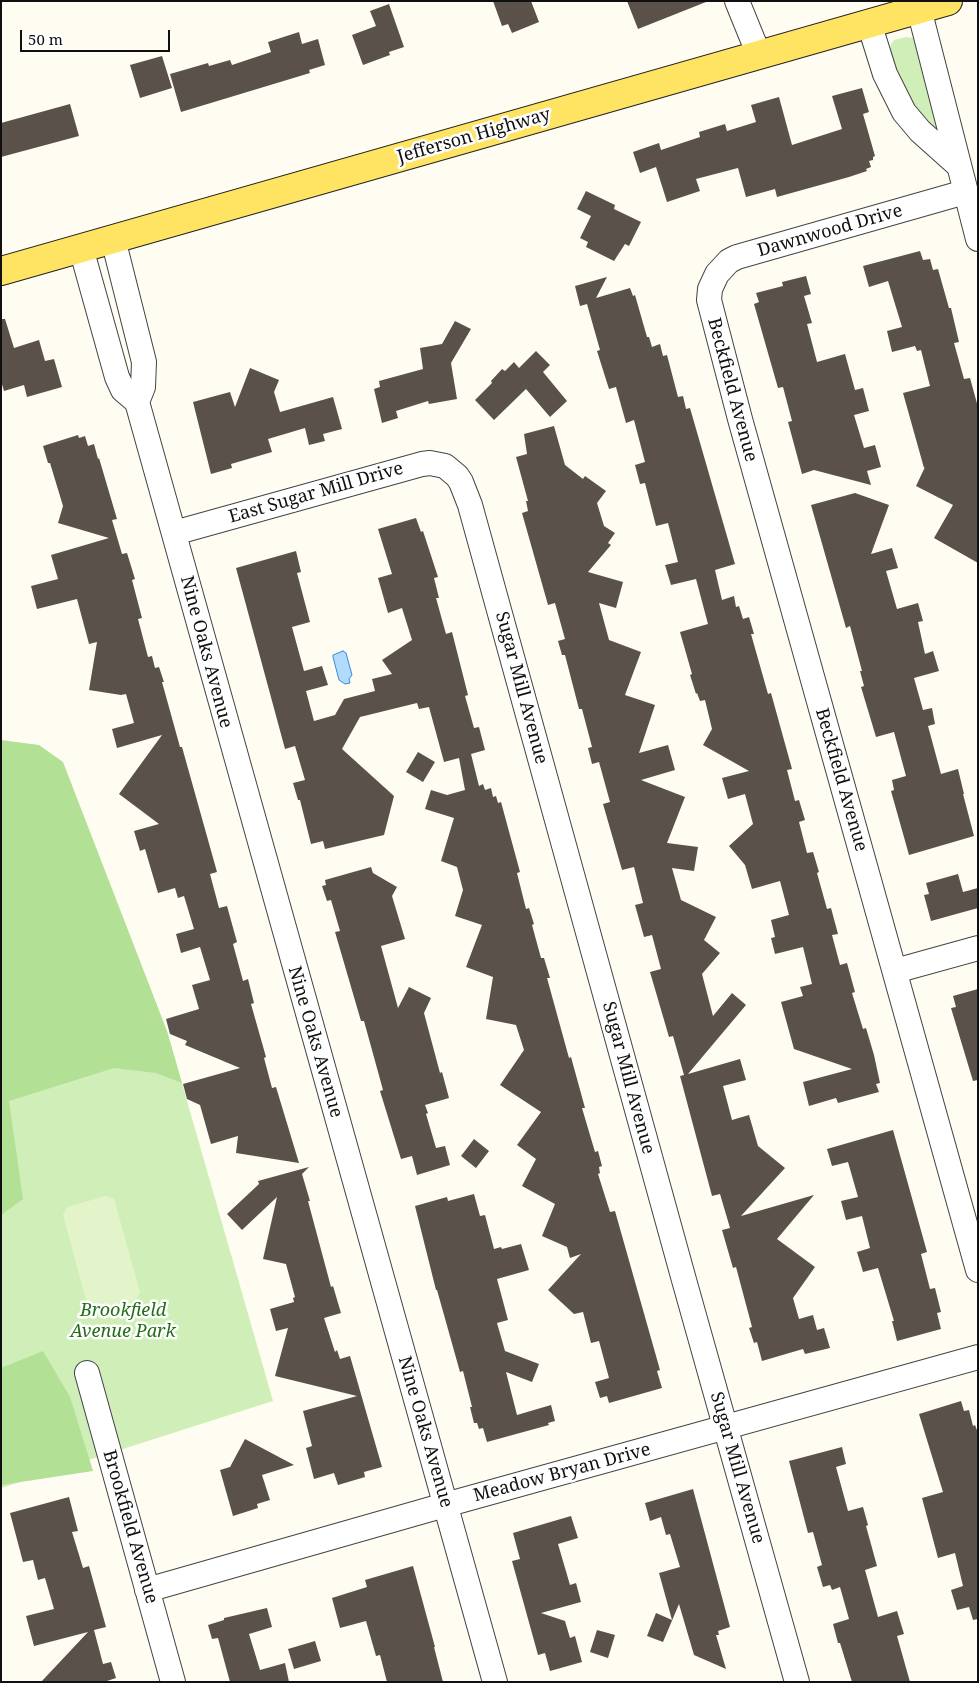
<!DOCTYPE html>
<html>
<head>
<meta charset="utf-8">
<style>
	body { margin:0 }
	#map { position:relative; width:979px; height:1683px; overflow:hidden; background:#fffdf2; font-family:"Noto Serif",serif }
	canvas { display:block }
	.frame { position:absolute; inset:0; border:2px solid #101010; pointer-events:none }
	.scale { position:absolute; left:20px; top:30px; width:150px; height:22px; box-sizing:border-box; border:2px solid #101010; border-top:0; padding-left:6px; font-size:15px; line-height:18px; white-space:nowrap; color:#101010; -webkit-text-stroke:4px #fff; paint-order:stroke }
</style>
</head>
<body>
<div id="map">
<canvas width="979" height="1683"></canvas>
<div class="frame"></div>
<div class="scale">50 m</div>
</div>
<script>
const ctx = document.querySelector('canvas').getContext('2d');
ctx.lineJoin = 'round';
function paint(path, color) { ctx.fillStyle = color; ctx.fill(path, 'evenodd'); }
const poly = rows => new Path2D(rows.map(r => 'M' + r).join(''));
function stroke(path, color, width, dash) { ctx.strokeStyle = color; ctx.lineWidth = width; ctx.lineCap = dash ? 'butt' : 'round'; ctx.setLineDash(dash || []); ctx.stroke(path); }
function write(font, color, halo, rows, align = 'center') {
  ctx.font = font + ' "Noto Serif",serif'; ctx.lineWidth = 5; ctx.setLineDash([]); ctx.textBaseline = 'middle'; ctx.strokeStyle = halo; ctx.fillStyle = color; for (const [text, x, y, turn = 0] of rows) {
    ctx.save(); ctx.translate(x, y); ctx.rotate((+turn || 0) * Math.PI / 180); ctx.textAlign = isNaN(turn) ? turn : align; if (halo) ctx.strokeText(text, 0, 0); ctx.fillText(text, 0, 0); ctx.restore();
  }
}
paint(poly([
	[906,37,913,38,916,43,939,128,935,130,917,111,906,92,894,64,890,53,891,44,894,40],
	[167,1031,273,1401,1,1488,1,1084]
]), '#d0eeb7');
paint(poly([
	[1,740,39,745,63,762,167,1031,182,1083,156,1073,114,1068,9,1101,23,1199,1,1215],
	[43,1351,70,1397,93,1471,1,1485,1,1368]
]), '#b2e095');
paint(poly([
	[106,1196,114,1199,140,1292,135,1301,97,1311,88,1307,63,1215,67,1207]
]), '#e3f4ca');
const water = poly([
	[343,651,346,653,352,675,349,679,350,683,345,684,339,680,333,657,333,655,343,651]
]);
paint(water, '#b2dbfb');
stroke(water, '#328cd9', 1);
paint(poly([
	[493,1,531,1,539,22,512,33,508,24,502,26],
	[627,1,706,1,706,2,638,29],
	[389,4,404,47,389,52,390,55,363,65,352,35,376,26,370,11],
	[299,32,302,44,318,39,325,65,309,70,310,73,181,112,170,74,208,63,209,66,230,60,232,65,271,52,268,42],
	[162,56,172,88,140,98,130,65],
	[862,88,869,112,863,114,875,156,873,157,873,160,869,161,871,167,866,169,867,171,849,177,777,197,775,189,746,197,738,168,696,179,700,191,667,202,656,167,640,173,633,152,659,143,661,150,700,137,699,132,725,124,727,131,756,122,751,105,779,97,792,145,842,129,832,96],
	[70,104,79,136,1,157,1,123],
	[586,191,615,205,614,209,641,222,629,246,625,244,614,261,586,247,588,242,580,238,591,216,577,209],
	[920,251,923,260,930,259,933,270,938,269,949,308,951,308,959,342,954,343,964,379,970,378,978,407,978,563,934,538,953,505,916,486,925,467,924,468,903,393,930,386,921,350,917,351,915,346,892,352,887,331,902,327,888,281,869,287,863,266],
	[806,276,811,294,804,296,812,323,807,324,817,362,845,354,855,390,863,388,869,411,854,415,864,448,875,445,881,467,867,471,871,485,814,470,802,474,788,422,792,421,783,387,778,388,754,304,759,302,756,293,783,286,782,282],
	[607,277,596,298,630,288,633,296,635,295,647,337,649,337,652,347,660,344,663,356,667,355,678,397,683,396,686,409,690,408,735,564,715,570,722,600,734,596,736,607,739,606,743,619,749,617,754,634,751,634,768,694,771,693,792,769,787,770,795,801,799,800,805,820,799,822,807,853,813,852,819,872,817,873,827,909,831,908,838,934,832,935,840,965,847,963,855,992,852,993,863,1029,866,1028,874,1055,880,1083,876,1084,879,1092,838,1103,836,1098,809,1106,803,1082,852,1069,794,1049,781,1002,803,996,800,987,812,984,803,947,775,954,771,938,775,937,771,920,789,915,780,881,752,889,745,865,729,846,753,824,745,794,728,799,722,778,749,771,703,745,712,729,705,700,700,701,697,693,696,694,690,675,692,674,680,632,708,624,696,579,671,585,665,565,678,562,668,523,656,526,645,483,640,484,635,465,645,462,634,420,626,423,616,387,609,389,597,351,600,350,587,304,580,306,575,286],
	[1,319,5,319,14,348,39,340,45,361,54,359,62,387,27,397,24,385,4,391,1,381],
	[455,321,471,329,451,363,457,399,429,404,428,401,396,411,398,418,382,423,374,389,380,387,379,381,423,369,420,348,442,344],
	[536,351,550,365,543,372,567,401,550,417,526,389,494,420,475,400,492,383,491,381,502,369,505,371,514,362,519,368],
	[250,368,279,380,274,392,280,412,333,397,342,429,323,434,325,441,309,445,305,428,268,439,272,452,231,464,232,468,211,474,193,402,230,392,235,407],
	[554,426,565,465,583,479,585,476,606,491,597,503,604,526,615,533,608,543,611,545,588,572,623,582,616,608,599,603,609,640,641,652,625,695,655,705,639,753,668,745,675,770,641,780,685,797,667,843,698,847,694,871,672,868,681,900,716,917,704,940,720,953,702,974,713,1016,732,993,746,1005,688,1074,740,1059,746,1080,723,1086,732,1120,749,1115,758,1146,785,1168,741,1216,814,1195,777,1239,815,1267,793,1298,799,1319,813,1315,817,1330,824,1328,830,1348,805,1354,803,1349,762,1361,757,1342,754,1343,749,1328,752,1327,736,1267,733,1268,722,1230,730,1228,720,1194,712,1196,680,1076,684,1075,673,1036,669,1037,650,972,661,969,652,935,644,937,635,905,643,903,634,867,622,870,603,804,610,802,599,762,592,764,588,748,592,747,582,709,579,709,565,655,562,655,558,641,565,639,555,603,548,605,522,513,528,511,526,501,528,501,516,457,527,454,524,434],
	[78,435,79,438,85,436,88,446,94,444,98,459,99,458,117,519,112,520,122,554,127,553,135,579,132,580,142,618,138,619,148,657,152,656,155,668,159,667,164,682,162,682,180,747,182,747,217,872,210,874,219,908,227,906,237,942,233,944,243,981,248,979,254,1003,251,1004,266,1057,264,1058,272,1088,276,1087,299,1163,236,1153,238,1136,211,1144,200,1105,187,1099,183,1084,240,1068,185,1045,187,1041,170,1034,166,1019,199,1009,192,985,210,980,200,947,181,953,176,934,194,929,184,896,178,898,175,888,158,893,145,849,140,851,134,831,159,824,119,794,162,735,117,748,112,729,134,723,126,694,121,695,89,690,97,642,89,644,77,599,37,609,31,586,58,579,51,555,109,538,58,523,63,506,50,463,48,463,43,446],
	[855,493,889,505,871,554,892,548,898,568,886,571,897,609,918,603,923,621,918,622,925,654,933,651,939,671,914,678,923,710,932,708,935,724,928,726,941,774,958,769,964,794,963,794,974,836,909,855,891,791,894,790,892,780,906,776,894,732,876,737,861,687,864,686,860,671,862,671,850,626,846,628,811,505],
	[416,518,421,532,423,531,438,577,434,578,439,598,436,598,446,634,452,632,468,695,465,696,474,728,479,727,485,750,471,754,479,786,483,784,485,790,491,788,493,797,496,796,498,803,501,802,520,872,517,873,526,909,529,908,534,924,532,925,541,958,544,958,550,978,547,978,569,1058,571,1057,585,1108,582,1108,595,1152,598,1151,602,1166,599,1167,600,1173,598,1174,610,1212,615,1211,660,1370,657,1371,662,1388,609,1403,607,1396,600,1398,595,1382,609,1378,599,1341,591,1343,583,1312,574,1314,548,1290,581,1254,570,1258,567,1247,542,1236,555,1204,522,1186,536,1159,517,1145,541,1112,500,1085,524,1050,516,1025,486,1019,493,977,466,967,482,925,455,916,463,890,457,867,441,861,454,818,425,809,431,790,447,795,465,790,459,758,444,762,429,707,419,709,417,703,360,717,342,749,394,796,384,835,325,849,323,841,311,844,300,800,298,800,293,783,305,780,295,746,285,749,236,568,296,551,301,572,297,573,310,622,292,627,304,671,322,666,328,685,306,691,314,721,335,715,344,699,375,691,372,679,392,674,382,660,412,640,402,608,388,613,378,578,392,574,378,529],
	[418,752,435,762,423,782,406,772],
	[371,867,373,873,397,887,392,896,405,939,381,946,398,1008,409,987,431,998,424,1013,440,1073,442,1072,449,1098,425,1105,428,1113,426,1114,436,1148,445,1146,450,1165,417,1175,412,1156,401,1159,380,1091,383,1090,364,1021,361,1021,335,932,340,931,331,900,327,901,322,886,326,885,325,880],
	[958,874,963,892,978,888,978,908,931,921,924,895,929,894,926,883],
	[978,989,978,1080,973,1081,951,1008,956,1007,953,996],
	[893,1130,927,1252,921,1254,930,1289,935,1288,941,1312,937,1313,941,1329,897,1341,892,1321,894,1321,878,1268,863,1272,857,1252,870,1248,862,1216,846,1220,841,1201,858,1197,848,1162,832,1166,827,1149],
	[474,1139,489,1151,476,1168,461,1156],
	[309,1167,302,1174,310,1201,308,1201,331,1287,333,1286,341,1313,324,1318,335,1352,337,1350,340,1359,350,1356,382,1467,364,1472,365,1477,338,1485,334,1473,314,1479,306,1448,312,1446,303,1411,357,1396,275,1376,288,1328,276,1331,270,1309,294,1302,293,1298,295,1297,286,1264,263,1259,277,1197,242,1230,227,1214,259,1184,258,1181],
	[474,1194,480,1216,485,1215,494,1249,501,1247,502,1249,521,1244,529,1270,497,1279,508,1320,497,1323,505,1351,539,1364,532,1382,506,1372,517,1415,551,1405,555,1421,548,1423,549,1425,487,1442,483,1428,479,1429,477,1423,474,1423,470,1407,472,1407,463,1371,460,1372,437,1290,436,1290,415,1206,447,1197,448,1201],
	[961,1401,964,1411,969,1410,973,1426,975,1425,978,1433,978,1619,973,1620,969,1607,957,1610,951,1590,963,1586,955,1553,938,1558,922,1498,943,1492,919,1414],
	[245,1439,294,1465,262,1475,270,1500,257,1504,258,1508,233,1516,220,1470,230,1467],
	[842,1447,846,1464,836,1467,848,1511,863,1507,868,1525,866,1526,877,1566,865,1570,878,1617,897,1611,904,1634,897,1636,910,1682,852,1682,840,1643,838,1643,833,1624,849,1619,840,1587,832,1590,830,1585,823,1587,817,1567,822,1565,813,1532,808,1533,789,1461],
	[693,1489,730,1627,718,1631,719,1635,716,1635,726,1669,694,1655,679,1604,663,1642,647,1636,656,1613,672,1620,659,1573,680,1567,670,1534,666,1535,661,1517,650,1521,645,1503],
	[69,1497,78,1531,72,1532,83,1568,89,1566,106,1627,94,1630,103,1664,111,1662,116,1678,104,1682,41,1682,88,1632,34,1646,26,1616,54,1609,45,1578,38,1580,33,1560,23,1562,10,1513],
	[571,1516,578,1538,558,1544,570,1585,576,1583,581,1602,541,1613,565,1621,570,1638,575,1636,582,1662,550,1671,545,1653,538,1655,512,1561,520,1559,513,1533],
	[413,1566,435,1647,434,1647,443,1682,387,1682,380,1655,376,1656,366,1621,340,1628,332,1598,367,1587,365,1580],
	[267,1608,272,1627,249,1634,260,1670,285,1663,289,1682,230,1682,218,1638,212,1639,208,1625,224,1620,224,1618],
	[597,1630,615,1635,608,1658,590,1652],
	[315,1641,321,1661,294,1669,288,1649]
]), '#5a514b');
const minor = poly([
	[737,1,759,55],
	[919,9,978,239],
	[869,23,885,74,904,112,920,131,958,165],
	[965,192,737,257,729,261,717,274,710,289,709,300,740,419,978,1270],
	[113,239,144,362,143,387,137,402],
	[81,248,117,377,123,390,137,402,139,409,495,1682],
	[174,533,422,464,430,463,445,466,457,476,461,482,470,505,684,1280,797,1682],
	[895,971,978,948],
	[87,1373,173,1682],
	[147,1590,445,1505,978,1357]
]);
const major = poly([
	[1,271,948,1]
]);
stroke(minor, '#434343', 26);
stroke(major, '#212121', 30);
stroke(minor, '#fff', 24);
stroke(major, '#ffe362', 28);
write('18px', '#101010', '#fff', [
	["Jefferson Highway",474,136,-16],
	["Dawnwood Drive",830,231,-16],
	["Beckfield Avenue",732,390,75],
	["East Sugar Mill Drive",316,493,-16],
	["Nine Oaks Avenue",206,652,75],
	["Sugar Mill Avenue",521,688,75],
	["Beckfield Avenue",841,780,74],
	["Nine Oaks Avenue",315,1042,74],
	["Sugar Mill Avenue",628,1078,75],
	["Nine Oaks Avenue",425,1432,74],
	["Sugar Mill Avenue",737,1468,74],
	["Meadow Bryan Drive",562,1473,-15],
	["Brookfield Avenue",130,1527,74]
]);
write('italic 18px', '#256e19', '#fff', [
	["Brookfield",123,1311],
	["Avenue Park",123,1332]
]);
</script>
</body>
</html>
